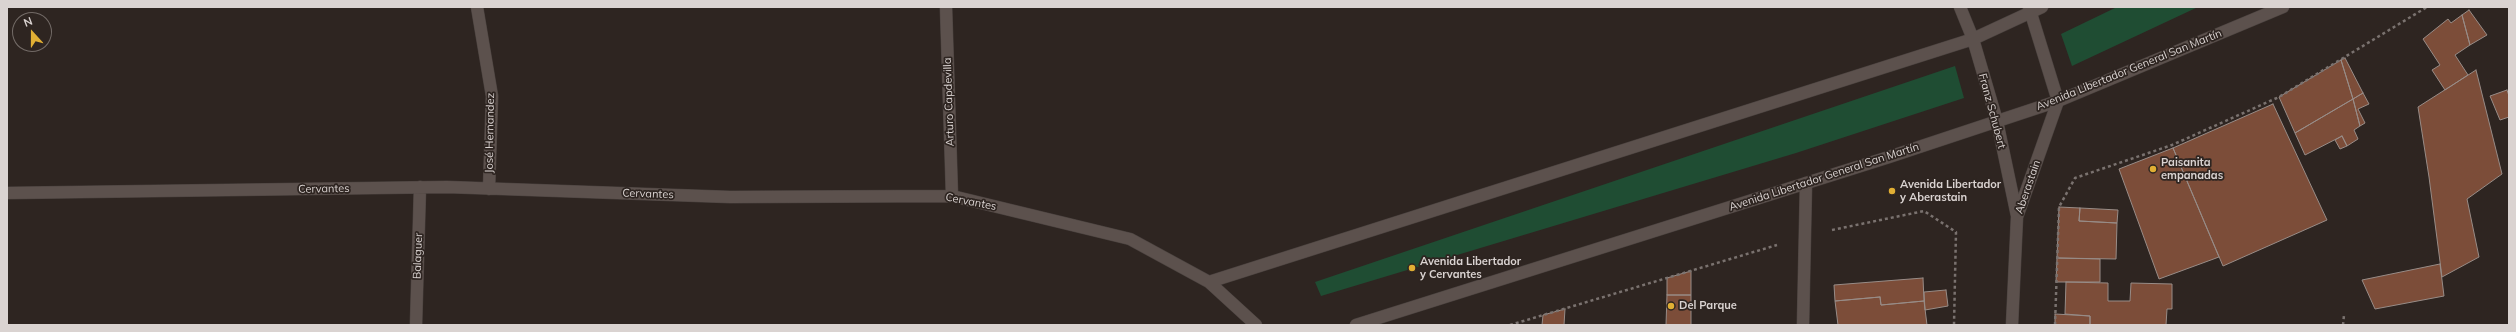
<!DOCTYPE html>
<html>
<head>
<meta charset="utf-8">
<style>
	body { margin:0 }
	#map { position:relative; width:2516px; height:332px; overflow:hidden; background:#2e2521; font-family:Mulish,sans-serif }
	canvas { display:block }
	.frame { position:absolute; inset:0; border:8px solid #dad3d1; pointer-events:none }
	.north { position:absolute; left:12px; top:12px; width:40px; height:40px; box-sizing:border-box; background:#2e2521; border:1px solid #736b67; border-radius:50%; rotate:339deg; font-size:11px; font-weight:700; line-height:16px; text-align:center; color:#dad3d1 }
	.north::after { content:''; display:block; margin:auto; width:14px; height:18px; background:#e1af34; clip-path:polygon(50% 0,100% 100%,50% 72%,0 100%) }
</style>
</head>
<body>
<div id="map">
<canvas width="2516" height="332"></canvas>
<div class="frame"></div>
<div class="north">N</div>
</div>
<script>
const ctx = document.querySelector('canvas').getContext('2d');
ctx.lineJoin = 'round';
function paint(path, color) { ctx.fillStyle = color; ctx.fill(path, 'evenodd'); }
const poly = rows => new Path2D(rows.map(r => 'M' + r).join(''));
function stroke(path, color, width, dash) { ctx.strokeStyle = color; ctx.lineWidth = width; ctx.lineCap = dash ? 'butt' : 'round'; ctx.setLineDash(dash || []); ctx.stroke(path); }
function write(font, color, halo, rows, align = 'center') {
  ctx.font = font + ' Mulish,sans-serif'; ctx.lineWidth = 3.5; ctx.setLineDash([]); ctx.textBaseline = 'middle'; ctx.strokeStyle = halo; ctx.fillStyle = color; for (const [text, x, y, turn = 0] of rows) {
    ctx.save(); ctx.translate(x, y); ctx.rotate((+turn || 0) * Math.PI / 180); ctx.textAlign = isNaN(turn) ? turn : align; if (halo) ctx.strokeText(text, 0, 0); ctx.fillText(text, 0, 0); ctx.restore();
  }
}
paint(poly([
	[2117,7,2198,7,2072,66,2061,34],
	[1955,66,1964,98,1796,153,1321,296,1315,282]
]), '#1f4d33');
const building = poly([
	[2469,10,2487,35,2470,45,2462,15,2469,10],
	[2462,15,2470,45,2455,55,2468,75,2445,90,2432,70,2440,65,2423,39,2448,19,2451,23,2462,15],
	[2345,58,2363,93,2353,99,2341,60,2345,58],
	[2341,60,2353,99,2295,133,2279,97,2341,60],
	[2476,70,2502,174,2467,199,2479,257,2442,277,2429,177,2418,107,2476,70],
	[2507,90,2509,96,2509,117,2500,120,2490,96,2507,90],
	[2363,93,2369,104,2358,109,2365,123,2360,126,2353,99,2363,93],
	[2353,99,2360,126,2354,130,2358,139,2347,146,2342,136,2305,155,2295,133,2353,99],
	[2273,104,2327,220,2223,266,2173,148,2273,104],
	[2342,136,2347,146,2340,149,2335,140,2342,136],
	[2173,148,2219,257,2159,279,2119,169,2173,148],
	[2059,207,2080,208,2079,221,2117,223,2116,259,2057,258,2059,207],
	[2080,208,2118,210,2117,223,2079,221,2080,208],
	[2057,258,2100,259,2100,282,2056,282,2057,258],
	[2440,264,2444,296,2375,309,2362,280,2440,264],
	[1691,271,1691,295,1667,295,1667,278,1691,271],
	[1923,278,1924,301,1881,305,1880,297,1835,301,1834,285,1923,278],
	[2066,282,2108,283,2108,301,2130,301,2131,283,2172,284,2172,309,2167,309,2166,325,2090,325,2090,316,2065,314,2066,282],
	[1946,290,1948,306,1925,310,1924,292,1946,290],
	[1667,295,1691,295,1691,325,1666,325,1667,295],
	[1880,297,1881,305,1924,301,1927,325,1838,325,1835,301,1880,297],
	[1565,309,1564,325,1542,325,1543,315,1565,309],
	[2055,314,2090,316,2090,325,2055,325,2055,314]
]);
paint(building, '#7c4d39');
stroke(building, '#988c87', 1);
const street = poly([
	[477,7,492,96,489,189],
	[946,7,952,196],
	[1960,7,1973,39,1997,121,2017,216],
	[7,193,447,187,730,197,952,196,1130,239,1209,282,1256,325],
	[1209,282,1973,39,2042,7],
	[416,325,420,187],
	[1803,325,1806,183],
	[2012,325,2017,217,2058,101,2029,7]
]);
const secondary = poly([
	[1356,325,1889,157,2058,101,2283,7]
]);
stroke(street, '#49413e', 13);
stroke(secondary, '#49413e', 13);
stroke(poly([
	[1832,230,1924,211,1956,232,1954,325],
	[1510,325,1777,245],
	[2055,325,2059,207,2075,178,2172,145,2279,97,2427,7],
	[2343,325,2344,315]
]), '#7a726f', 2.5, [3, 3]);
stroke(street, '#5c514d', 12);
stroke(secondary, '#5c514d', 12);
for (const [x, y, r, color] of [
	[2153,169,4,"#e1af34"],
	[1892,191,4,"#e1af34"],
	[1412,268,4,"#e1af34"],
	[1671,306,4,"#e1af34"]
]) { const dot = new Path2D(); dot.arc(x, y, r, 0, 2 * Math.PI); ctx.fillStyle = color; ctx.fill(dot); stroke(dot, '#2e2521', 1.5); }
write('11px', '#dad3d1', '#2e2521', [
	["Avenida Libertador General San Martín",2129,70,-22],
	["Arturo Capdevilla",949,102,-92],
	["Franz Schubert",1992,111,75],
	["José Hernandez",490,133,-89],
	["Avenida Libertador General San Martín",1824,177,-18],
	["Aberastain",2028,187,-71],
	["Cervantes",324,189,-1],
	["Cervantes",648,194,2],
	["Cervantes",971,202,11],
	["Balaguer",418,256,-88]
]);
write('bold 11px', '#dad3d1', '#2e2521', [
	["Paisanita",2161,163],
	["empanadas",2161,176],
	["Avenida Libertador",1900,185],
	["y Aberastain",1900,198],
	["Avenida Libertador",1420,262],
	["y Cervantes",1420,275],
	["Del Parque",1679,306]
], 'left');
</script>
</body>
</html>
